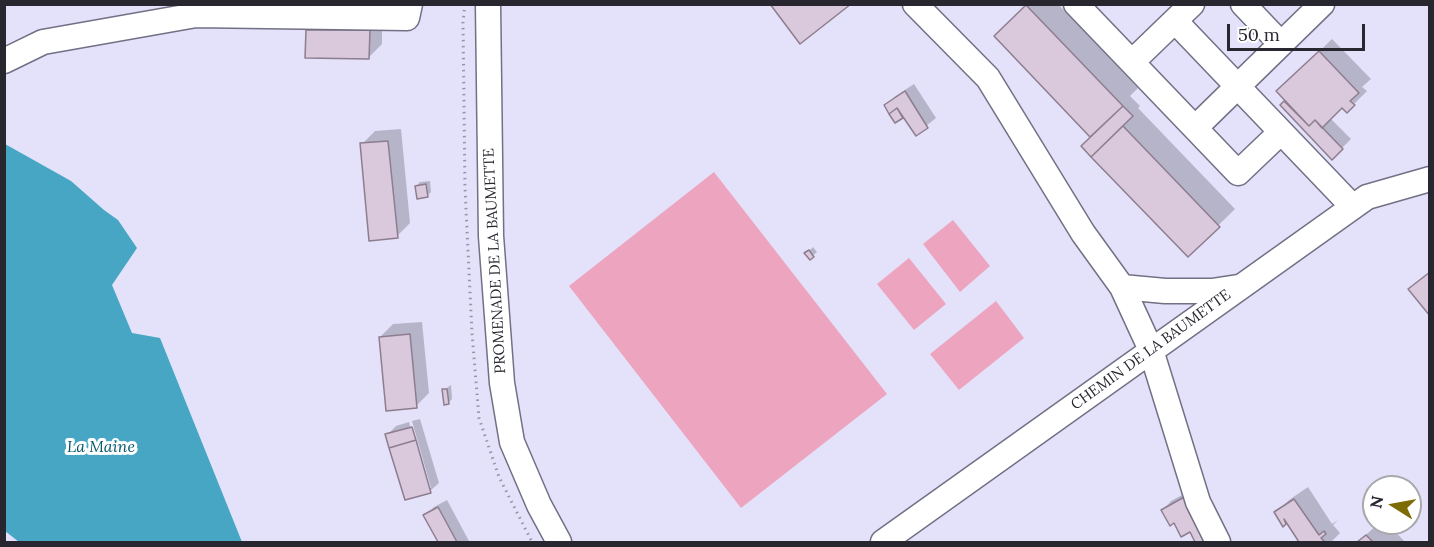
<!DOCTYPE html>
<html>
<head>
<meta charset="utf-8">
<style>
	body { margin:0 }
	#map { position:relative; width:1434px; height:547px; overflow:hidden; background:#e3e2fa; font-family:Lora,serif }
	canvas { display:block }
	.frame { position:absolute; inset:0; border:6px solid #282730; pointer-events:none }
	.north { position:absolute; left:1362px; top:475px; width:60px; height:60px; box-sizing:border-box; background:#fff; border:2px solid #a9a9ac; border-radius:50%; rotate:281deg; font-size:16px; font-weight:700; line-height:24px; text-align:center; color:#282730 }
	.north::after { content:''; display:block; margin:auto; width:21px; height:27px; background:#7d6c05; clip-path:polygon(50% 0,100% 100%,50% 72%,0 100%) }
	.scale { position:absolute; left:1227px; top:24px; width:138px; height:27px; box-sizing:border-box; border:3px solid #282730; border-top:0; padding-left:8px; font-size:18px; line-height:21px; white-space:nowrap; color:#282730; -webkit-text-stroke:4px #fff; paint-order:stroke }
</style>
</head>
<body>
<div id="map">
<canvas width="1434" height="547"></canvas>
<div class="frame"></div>
<div class="north">N</div>
<div class="scale">50 m</div>
</div>
<script>
const ctx = document.querySelector('canvas').getContext('2d');
ctx.lineJoin = 'round';
function paint(path, color) { ctx.fillStyle = color; ctx.fill(path, 'evenodd'); }
const poly = rows => new Path2D(rows.map(r => 'M' + r).join(''));
function stroke(path, color, width, dash) { ctx.strokeStyle = color; ctx.lineWidth = width; ctx.lineCap = dash ? 'butt' : 'round'; ctx.setLineDash(dash || []); ctx.stroke(path); }
function write(font, color, halo, rows, align = 'center') {
  ctx.font = font + ' Lora,serif'; ctx.lineWidth = 6; ctx.setLineDash([]); ctx.textBaseline = 'middle'; ctx.strokeStyle = halo; ctx.fillStyle = color; for (const [text, x, y, turn = 0] of rows) {
    ctx.save(); ctx.translate(x, y); ctx.rotate((+turn || 0) * Math.PI / 180); ctx.textAlign = isNaN(turn) ? turn : align; if (halo) ctx.strokeText(text, 0, 0); ctx.fillText(text, 0, 0); ctx.restore();
  }
}
paint(poly([
	[714,172,887,394,741,508,569,286],
	[953,220,990,266,960,292,923,244],
	[909,258,946,304,914,330,877,284],
	[996,301,1024,338,959,390,930,354]
]), '#eda4be');
paint(poly([
	[5,144,71,181,104,210,118,220,137,248,112,285,132,333,160,338,242,542,19,542,5,531]
]), '#46a6c3');
paint(poly([
	[1029,4,1058,4,1138,88,1130,96,1140,106,1138,108,1235,209,1188,255,1083,146,1092,137,996,36],
	[320,18,382,18,382,44,369,57,307,31],
	[1332,39,1371,79,1362,87,1367,91,1354,104,1342,106,1330,118,1351,139,1332,158,1282,105,1287,101,1291,79],
	[914,84,936,118,916,134,904,115,895,121,886,106,894,97],
	[401,129,410,223,397,236,362,144,375,131],
	[430,181,431,192,427,196,416,186,420,182],
	[813,247,817,252,810,258,806,254],
	[422,322,429,393,416,406,380,337,393,324],
	[451,385,452,399,448,403,444,390],
	[420,419,439,483,430,491,387,435,396,426,409,422,428,488,431,488,412,421],
	[1308,487,1332,524,1338,520,1333,525,1340,533,1331,542,1301,542,1287,521,1283,524,1276,513,1289,500],
	[1195,488,1217,542,1197,542,1190,530,1175,521,1163,510,1171,501],
	[447,500,469,541,468,542,440,542,425,516,434,507],
	[1379,523,1387,523,1405,542,1358,542]
]), '#0003');
const building = poly([
	[770,4,851,4,800,44,770,4],
	[1026,5,1123,106,1090,137,994,36,1026,5],
	[306,30,370,30,369,59,305,58,306,30],
	[1319,51,1359,93,1350,101,1355,105,1347,113,1342,108,1322,128,1315,120,1309,126,1276,91,1319,51],
	[905,91,928,128,916,136,897,108,889,114,884,105,905,91],
	[1284,101,1309,126,1315,120,1343,149,1332,160,1280,105,1284,101],
	[1123,106,1133,116,1091,157,1081,146,1123,106],
	[897,108,903,118,895,123,889,114,897,108],
	[1123,126,1220,227,1188,257,1091,157,1123,126],
	[388,141,398,238,369,241,360,143,388,141],
	[426,184,428,197,417,199,415,186,426,184],
	[809,250,814,257,810,260,804,253,809,250],
	[1430,272,1430,316,1408,289,1430,272],
	[410,334,417,408,386,411,379,337,410,334],
	[442,389,447,389,449,404,444,405,442,389],
	[412,427,416,440,389,448,385,434,412,427],
	[416,440,431,493,405,500,389,448,416,440],
	[1186,496,1209,542,1195,542,1190,532,1181,537,1174,523,1170,526,1161,510,1186,496],
	[1294,499,1319,535,1324,531,1326,534,1321,538,1325,542,1299,542,1284,519,1286,524,1283,527,1274,512,1294,499],
	[438,507,457,542,438,542,423,515,438,507],
	[1366,535,1373,542,1357,542,1366,535]
]);
paint(building, '#dac8dc');
stroke(building, '#8d7d8e', 1.5);
const minor = poly([
	[488,4,491,236,502,383,512,442,539,505,559,542],
	[915,4,988,78,1083,233,1122,287,1151,350,1198,502,1218,542],
	[1076,4,1238,173,1281,132],
	[1243,4,1281,44],
	[1175,21,1353,207],
	[4,61,43,42,196,15,407,18,410,4],
	[1132,62,1192,4],
	[1195,128,1322,4],
	[1122,287,1165,291,1212,291,1238,287],
	[883,542,1367,197,1430,179]
]);
stroke(minor, '#727085', 27);
stroke(poly([
	[465,4,463,22,465,188,472,333,479,418,499,477,532,542]
]), '#9695a7', 3, [1.5, 4.5]);
stroke(minor, '#fff', 24);
write('15px', '#282730', '#fff', [
	["PROMENADE DE LA BAUMETTE",495,261,-93],
	["CHEMIN DE LA BAUMETTE",1151,350,-36]
]);
write('italic 16px', '#03586c', '#fff', [
	["La Maine",101,447]
]);
</script>
</body>
</html>
